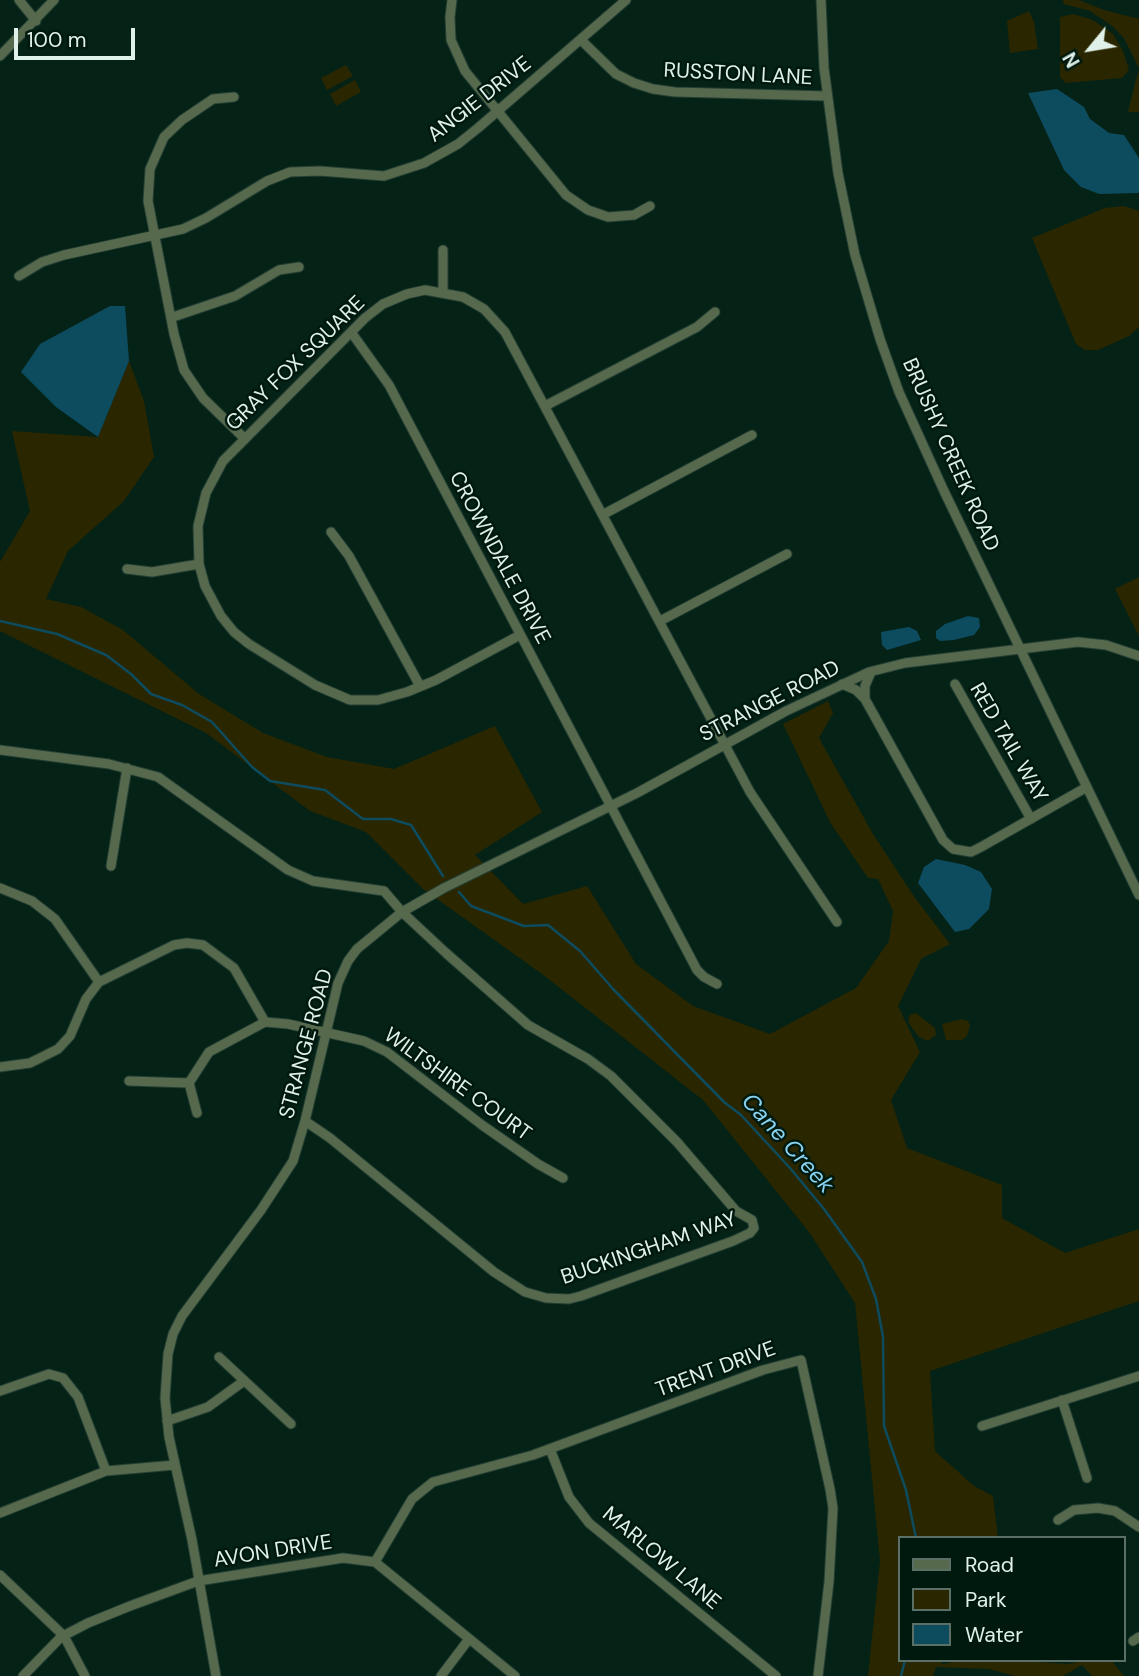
<!DOCTYPE html>
<html>
<head>
<meta charset="utf-8">
<style>
	body { margin:0 }
	#map { position:relative; width:1139px; height:1676px; overflow:hidden; background:#052217; font-family:"DM Sans",sans-serif }
	canvas { display:block }
	.legend { position:absolute; left:898px; top:1536px; width:228px; height:126px; box-sizing:border-box; background:#00190f; border:2px solid #5a6f66; margin:0; padding:9px 12px; list-style:none; font-size:21px; color:#e0f1e9 }
	.legend li { display:flex; align-items:center; gap:14px; height:35px }
	.legend b { width:35px; border:2px solid #5a6f66 }
	.north { position:absolute; left:1055px; top:14px; width:70px; height:70px; -webkit-text-stroke:5px #00190f; paint-order:stroke; rotate:240deg; font-size:19px; font-weight:700; line-height:28px; text-align:center; color:#e0f1e9 }
	.north::after { content:''; display:block; margin:auto; width:24px; height:32px; background:#e0f1e9; clip-path:polygon(50% 0,100% 100%,50% 72%,0 100%) }
	.scale { position:absolute; left:14px; top:28px; width:121px; height:32px; box-sizing:border-box; border:4px solid #e0f1e9; border-top:0; padding-left:9px; font-size:21px; line-height:24px; white-space:nowrap; color:#e0f1e9; -webkit-text-stroke:5px #00190f; paint-order:stroke }
</style>
</head>
<body>
<div id="map">
<canvas width="1139" height="1676"></canvas>
<ul class="legend">
<li><b style="height:9px;background:#56694c"></b>Road</li>
<li><b style="height:19px;background:#2a2700"></b>Park</li>
<li><b style="height:19px;background:#0d4b5f"></b>Water</li>
</ul>
<div class="north">N</div>
<div class="scale">100 m</div>
</div>
<script>
const ctx = document.querySelector('canvas').getContext('2d');
ctx.lineJoin = 'round';
function paint(path, color) { ctx.fillStyle = color; ctx.fill(path, 'evenodd'); }
const poly = rows => new Path2D(rows.map(r => 'M' + r).join(''));
function stroke(path, color, width, dash) { ctx.strokeStyle = color; ctx.lineWidth = width; ctx.lineCap = dash ? 'butt' : 'round'; ctx.setLineDash(dash || []); ctx.stroke(path); }
function write(font, color, halo, rows, align = 'center') {
  ctx.font = font + ' "DM Sans",sans-serif'; ctx.lineWidth = 5; ctx.setLineDash([]); ctx.textBaseline = 'middle'; ctx.strokeStyle = halo; ctx.fillStyle = color; for (const [text, x, y, turn = 0] of rows) {
    ctx.save(); ctx.translate(x, y); ctx.rotate((+turn || 0) * Math.PI / 180); ctx.textAlign = isNaN(turn) ? turn : align; if (halo) ctx.strokeText(text, 0, 0); ctx.fillText(text, 0, 0); ctx.restore();
  }
}
paint(poly([
	[1063,0,1079,0,1104,10,1139,19,1139,68,1124,38,1111,25,1090,11,1064,4],
	[1029,11,1034,22,1038,49,1010,53,1007,21],
	[1073,14,1093,20,1113,34,1123,51,1129,70,1122,78,1066,83,1060,77,1060,17],
	[346,65,353,76,327,90,321,78],
	[1139,70,1139,112,1128,112,1135,83],
	[355,80,361,92,336,106,330,94],
	[1124,206,1139,211,1139,327,1129,336,1098,350,1085,350,1076,344,1032,238,1105,208],
	[129,361,144,401,154,457,124,501,68,551,46,599,81,607,123,630,199,694,263,733,327,757,394,769,495,726,542,812,475,855,523,904,587,886,636,964,693,1006,770,1034,856,988,889,941,893,911,878,879,868,878,831,824,783,724,828,701,833,713,819,738,873,834,913,895,950,944,921,959,898,1006,920,1052,891,1100,907,1148,1002,1185,1002,1218,1065,1253,1139,1229,1139,1301,930,1371,935,1451,974,1486,993,1496,998,1538,899,1538,899,1660,937,1660,943,1664,963,1660,1008,1660,1068,1664,1086,1660,1111,1660,1124,1676,1092,1676,1082,1665,1063,1676,1015,1676,989,1669,936,1667,933,1676,868,1676,880,1561,855,1303,809,1232,703,1100,542,974,423,889,366,832,310,811,206,733,0,631,0,562,30,511,12,431,98,437],
	[1139,577,1139,636,1115,589],
	[916,1013,935,1028,936,1035,928,1041,919,1037,908,1022,910,1015],
	[962,1019,968,1021,970,1026,967,1036,962,1040,946,1040,942,1024]
]), '#2a2700');
paint(poly([
	[1057,89,1084,107,1090,119,1109,133,1124,135,1139,158,1139,193,1099,194,1081,187,1064,170,1028,93],
	[110,306,125,306,129,361,98,437,56,407,21,372,40,344],
	[968,616,979,618,980,627,974,635,954,640,940,641,936,638,936,631,945,624],
	[909,627,917,631,921,640,887,650,882,645,881,632],
	[936,859,965,865,981,872,992,889,989,909,969,929,955,932,918,883,924,867]
]), '#0d4b5f');
stroke(poly([
	[0,621,57,634,106,655,131,674,151,694,182,705,212,722,252,767,270,781,325,790,363,819,391,819,411,825,443,876],
	[459,892,471,906,524,926,548,925,580,951,613,989,724,1102,741,1115,790,1168,824,1209,862,1262,876,1299,883,1337,884,1426,906,1490,916,1538],
	[901,1676,905,1660]
]), '#0d4b5f', 2.5);
const minor = poly([
	[19,0,36,21],
	[452,0,450,17,451,40,465,71,566,195,588,210,608,217,634,215,650,206],
	[821,0,824,68,838,173,855,255,880,339,899,392,944,491,1139,895],
	[581,40,616,74,634,83,653,89,675,92,827,96],
	[0,56,54,0],
	[234,97,213,99,182,120,164,137,150,169,148,201,174,334,184,370,203,398,244,438],
	[19,276,42,262,64,255,183,229,206,218,267,181,290,172,320,171,384,176,424,163,458,144,478,128,626,0],
	[443,292,443,250],
	[173,317,235,296,279,270,299,267],
	[351,332,389,385,697,970,704,977,717,984],
	[545,406,697,327,715,312],
	[604,514,752,435],
	[331,532,349,556,420,686],
	[127,569,152,572,199,564],
	[660,621,787,554],
	[520,635,436,680,407,692,378,700,350,700,315,685,249,644,234,632,221,616,205,586,199,564,198,526,206,493,223,461,365,318,383,304,407,294,425,290,463,297,484,309,505,332,750,792,837,922],
	[842,684,856,690,865,699,943,840,953,849,971,852,981,847,1087,787],
	[955,684,1031,819],
	[865,699,865,686,871,672],
	[0,750,109,764,158,777,288,870,313,881,384,891,402,912,446,953,528,1025,588,1059,611,1076,677,1142,736,1211,752,1220,754,1228,750,1233,733,1241,581,1296,569,1299,546,1298,525,1292,494,1272,330,1138,305,1121],
	[111,866,127,768],
	[0,888,32,901,55,919,99,982],
	[0,1067,30,1063,58,1049,70,1036,86,999,99,982,174,945,187,943,203,945,234,968,265,1022],
	[129,1081,189,1083],
	[197,1113,189,1083,209,1052,265,1022,288,1024,364,1041,387,1052,482,1125,538,1164,563,1178],
	[219,1357,291,1424],
	[0,1391,49,1374,63,1378,78,1397,106,1471],
	[1062,1400,1087,1478],
	[167,1421,208,1407,244,1381],
	[982,1426,1139,1376],
	[550,1449,569,1497,589,1523,776,1676],
	[0,1513,106,1471,175,1465],
	[1058,1520,1074,1510,1098,1508,1115,1511,1139,1527],
	[375,1562,412,1499,433,1482,533,1455,763,1370,801,1360,830,1489,833,1508,829,1582,818,1676],
	[0,1575,64,1636,85,1676],
	[1133,1641,1139,1637],
	[23,1676,61,1637,88,1623,130,1606,198,1581,343,1558,375,1562,515,1676],
	[216,1676,192,1540,169,1437,165,1398,168,1354,173,1334,182,1316,261,1210,293,1161,305,1121,338,983,348,961,357,949,402,912,444,888,637,793,786,711,869,672,905,663,1078,642,1106,645,1139,656],
	[441,1676,469,1639]
]);
stroke(minor, '#243f34', 11);
stroke(minor, '#56694c', 9);
write('21px', '#e0f1e9', '#00190f', [
	["RUSSTON LANE",738,75,3],
	["ANGIE DRIVE",480,100,-38],
	["GRAY FOX SQUARE",296,364,-44],
	["BRUSHY CREEK ROAD",950,455,66],
	["CROWNDALE DRIVE",499,558,62],
	["STRANGE ROAD",770,702,-27],
	["RED TAIL WAY",1008,743,60],
	["STRANGE ROAD",307,1044,-75],
	["WILTSHIRE COURT",457,1085,36],
	["BUCKINGHAM WAY",649,1249,-19],
	["TRENT DRIVE",716,1370,-20],
	["AVON DRIVE",273,1552,-9],
	["MARLOW LANE",661,1559,40]
]);
write('italic 23px', '#89d4f3', '#00190f', [
	["Cane Creek",787,1144,48]
]);
</script>
</body>
</html>
